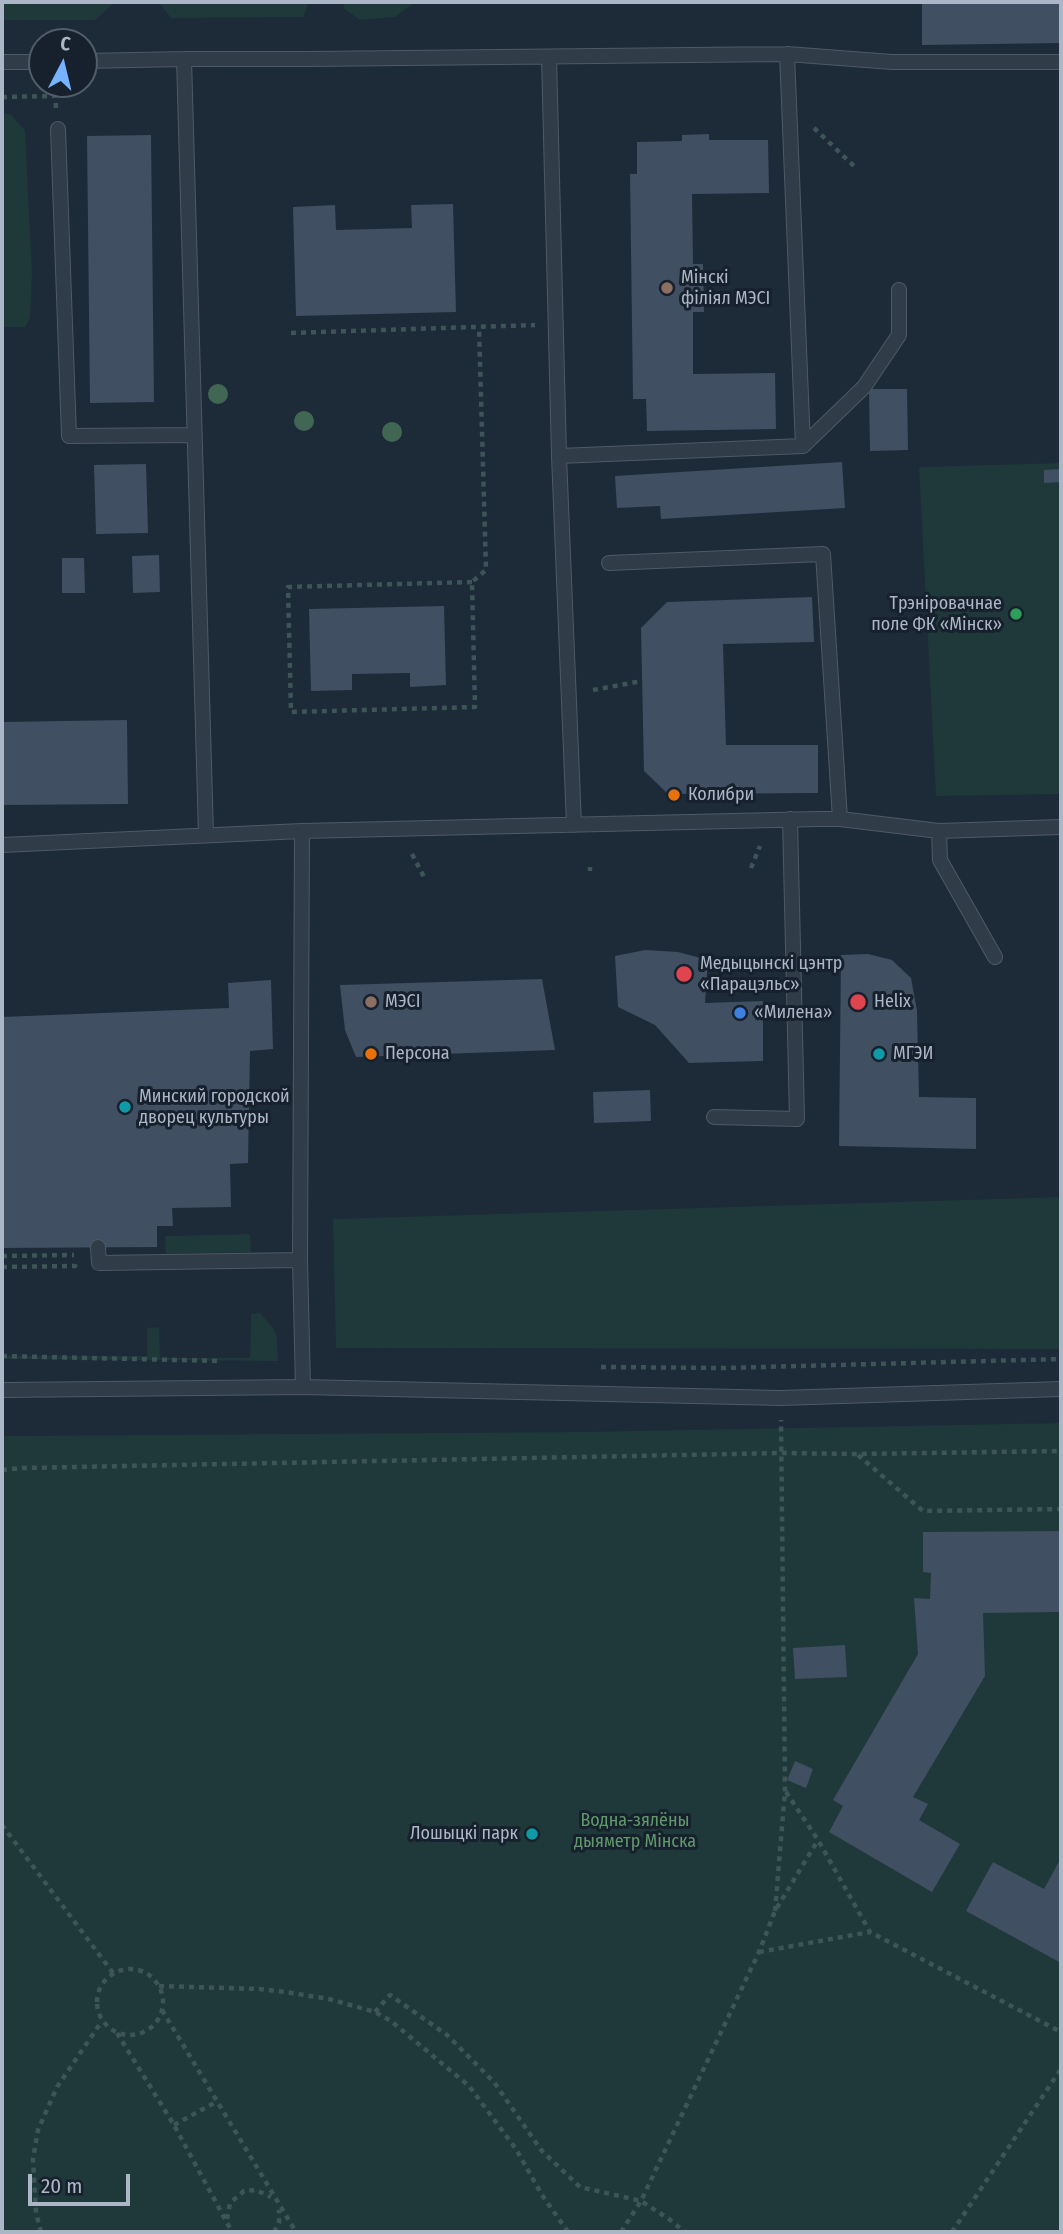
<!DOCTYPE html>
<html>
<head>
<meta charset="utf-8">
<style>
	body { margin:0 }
	#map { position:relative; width:1063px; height:2234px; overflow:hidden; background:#1d2a38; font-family:"Fira Sans Condensed",sans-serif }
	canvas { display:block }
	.frame { position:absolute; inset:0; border:4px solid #abb6c6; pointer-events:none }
	.north { position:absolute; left:28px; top:28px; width:70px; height:70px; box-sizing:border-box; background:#17212d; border:2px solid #525d6a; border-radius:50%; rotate:7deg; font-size:19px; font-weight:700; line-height:28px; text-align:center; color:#abb6c6 }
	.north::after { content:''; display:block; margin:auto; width:24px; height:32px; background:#77b2ff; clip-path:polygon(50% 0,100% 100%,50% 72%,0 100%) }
	.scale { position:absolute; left:28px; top:2174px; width:102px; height:32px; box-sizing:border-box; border:4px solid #abb6c6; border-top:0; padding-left:9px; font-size:21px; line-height:24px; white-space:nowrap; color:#abb6c6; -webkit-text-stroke:5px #17212d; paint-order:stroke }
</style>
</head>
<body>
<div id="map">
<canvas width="1063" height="2234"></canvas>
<div class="frame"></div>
<div class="north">С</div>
<div class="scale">20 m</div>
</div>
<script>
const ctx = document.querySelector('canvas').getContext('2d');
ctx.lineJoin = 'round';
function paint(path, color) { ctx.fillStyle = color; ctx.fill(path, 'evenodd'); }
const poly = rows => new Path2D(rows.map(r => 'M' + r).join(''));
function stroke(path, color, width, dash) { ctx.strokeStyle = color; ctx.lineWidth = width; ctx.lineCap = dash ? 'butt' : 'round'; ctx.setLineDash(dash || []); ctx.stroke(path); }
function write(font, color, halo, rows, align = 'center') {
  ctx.font = font + ' "Fira Sans Condensed",sans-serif'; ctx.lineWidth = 6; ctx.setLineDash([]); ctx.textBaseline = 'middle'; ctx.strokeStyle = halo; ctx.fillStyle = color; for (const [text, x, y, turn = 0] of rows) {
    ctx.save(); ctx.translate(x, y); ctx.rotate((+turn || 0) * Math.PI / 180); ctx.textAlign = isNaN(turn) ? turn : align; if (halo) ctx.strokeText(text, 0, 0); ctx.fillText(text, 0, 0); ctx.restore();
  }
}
paint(poly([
	[2,2,116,2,95,20,2,20],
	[158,2,309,2,303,17,171,18],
	[345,2,415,2,395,17,360,20,343,8],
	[2,112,11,115,25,130,32,273,30,318,25,327,2,327],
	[1061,463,1061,794,936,796,919,467],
	[1061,1197,1061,1349,336,1348,333,1219],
	[250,1234,251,1252,166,1254,165,1236],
	[260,1313,273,1328,277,1337,278,1361,2,1359,2,1356,147,1356,147,1328,159,1327,160,1358,250,1358,251,1314],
	[1061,1423,1061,2232,2,2232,2,1436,579,1432]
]), '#1f3839');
paint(poly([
	[922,2,1061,2,1061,43,922,45],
	[709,134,709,140,768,140,769,193,692,194,693,264,703,264,704,312,693,312,693,374,775,373,776,429,647,431,646,399,633,399,630,174,637,174,637,142,682,141,682,135],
	[151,135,154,402,90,403,87,136],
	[453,204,456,312,296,316,293,207,335,205,336,230,412,228,411,205],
	[869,389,907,389,908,450,870,451],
	[842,462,845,508,661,519,660,506,617,508,615,476],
	[146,464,148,533,96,534,94,465],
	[1061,469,1061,482,1044,483,1044,470],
	[159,555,160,592,133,593,132,556],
	[62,558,84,558,85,593,62,593],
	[812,597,814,642,723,644,726,745,818,745,818,793,668,794,644,771,641,628,667,602],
	[444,606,446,685,410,687,410,673,352,674,352,690,311,691,309,609],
	[127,720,128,804,2,805,2,722],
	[645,950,678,952,708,960,705,1003,763,1001,763,1061,689,1063,655,1025,618,1007,615,956],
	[868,954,892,960,911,978,917,1011,919,1097,976,1098,976,1149,839,1146,841,955],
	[542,979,555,1050,356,1057,345,1030,340,985],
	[271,980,273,1049,250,1051,248,1163,230,1164,231,1207,172,1208,173,1226,157,1226,157,1247,2,1248,2,1017,229,1008,228,983],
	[650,1090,651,1121,594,1123,593,1092],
	[1061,1531,1061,1612,983,1613,985,1676,913,1797,928,1804,919,1820,960,1844,932,1892,829,1832,843,1806,833,1800,918,1654,914,1598,930,1599,931,1573,923,1572,923,1532],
	[845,1645,847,1677,795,1679,793,1648],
	[795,1761,813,1769,806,1788,787,1780],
	[1061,1858,1061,1963,966,1911,993,1862,1044,1889]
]), '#404f61');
const lane = poly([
	[787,54,803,446,864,387,899,335,899,290],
	[549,57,559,456,574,825],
	[184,59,206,835],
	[84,61,184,59,309,59,787,54,892,62,1061,62],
	[2,62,42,62],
	[58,129,69,436,195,435],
	[559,456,803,446],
	[609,563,823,554,840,819],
	[302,831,300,1260,303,1387],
	[939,831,940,860,995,957],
	[2,845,302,831,818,819,840,819,939,831,1061,827],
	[714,1117,797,1119,790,819],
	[98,1247,99,1263,300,1260],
	[2,1390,303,1387,780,1398,1061,1389]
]);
stroke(lane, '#4f5967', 16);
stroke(poly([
	[2,97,55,96,56,108],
	[814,128,855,167],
	[291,333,535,325],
	[472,582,288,587,291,712,475,707,472,582,486,570,479,327],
	[593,690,642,681],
	[412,854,425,879],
	[590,867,590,871],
	[751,868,760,846],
	[2,1256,74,1255],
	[2,1267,75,1266,76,1263],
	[2,1356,221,1361],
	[601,1367,724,1368,1061,1359],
	[858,1455,923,1511,1061,1509],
	[2,1470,23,1468,783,1453,857,1454,1061,1451],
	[786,1792,818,1840,870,1932,1061,2032],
	[2,1825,113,1973],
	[775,1911,785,1791,781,1420],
	[759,1952,870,1932],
	'97 2002a33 33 0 1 1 66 0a33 33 0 1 1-66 0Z',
	[159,1986,259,1989,286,1992,329,1999,375,2012,391,2021,469,2086,516,2149,542,2195,568,2232],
	[162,2010,296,2232],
	[375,2012,390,1995,447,2035,494,2082,541,2150,580,2187,641,2201,669,2219,685,2232],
	[117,2033,174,2125,232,2232],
	[174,2125,216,2102],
	[227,2219,230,2203,244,2191,256,2190,271,2197],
	[41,2232,36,2213,33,2159,38,2130,57,2087,102,2021],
	[274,2232,279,2223,279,2210],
	[621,2232,641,2201,759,1952,775,1911,818,1840],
	[952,2232,1061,2069]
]), '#3d5557', 4.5, [5, 5]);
stroke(lane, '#313c49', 14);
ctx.fillStyle = '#426654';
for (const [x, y] of [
	[218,394],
	[304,421],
	[392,432]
]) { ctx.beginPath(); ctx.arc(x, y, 10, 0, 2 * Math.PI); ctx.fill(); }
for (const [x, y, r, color] of [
	[667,288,7,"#8d6e63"],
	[1016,614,7,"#2e9e5b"],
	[674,795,7,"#e8710a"],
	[684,974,9,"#e0444e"],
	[371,1002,7,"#8d6e63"],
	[858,1002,9,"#e0444e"],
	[740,1013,7,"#3f7fe0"],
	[371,1054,7,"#e8710a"],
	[879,1054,7,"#0f9aa8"],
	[125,1107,7,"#0f9aa8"],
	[532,1834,7,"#0f9aa8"]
]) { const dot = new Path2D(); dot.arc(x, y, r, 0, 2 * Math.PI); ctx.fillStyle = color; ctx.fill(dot); stroke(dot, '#17212d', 2.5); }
write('18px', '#abb6c6', '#17212d', [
	["Мінскі",681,278],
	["філіял МЭСІ",681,299],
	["Трэніровачнае",1002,604,"right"],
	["поле ФК «Мінск»",1002,625,"right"],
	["Колибри",688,795],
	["Медыцынскі цэнтр",700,964],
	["«Парацэльс»",700,985],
	["МЭСІ",385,1002],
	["Helix",874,1002],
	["«Милена»",754,1013],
	["Персона",385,1054],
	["МГЭИ",893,1054],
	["Минский городской",139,1097],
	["дворец культуры",139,1118],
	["Лошыцкі парк",518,1834,"right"]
], 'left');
write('18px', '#60986b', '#17212d', [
	["Водна-зялёны",635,1821],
	["дыяметр Мінска",635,1842]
]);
</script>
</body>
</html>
